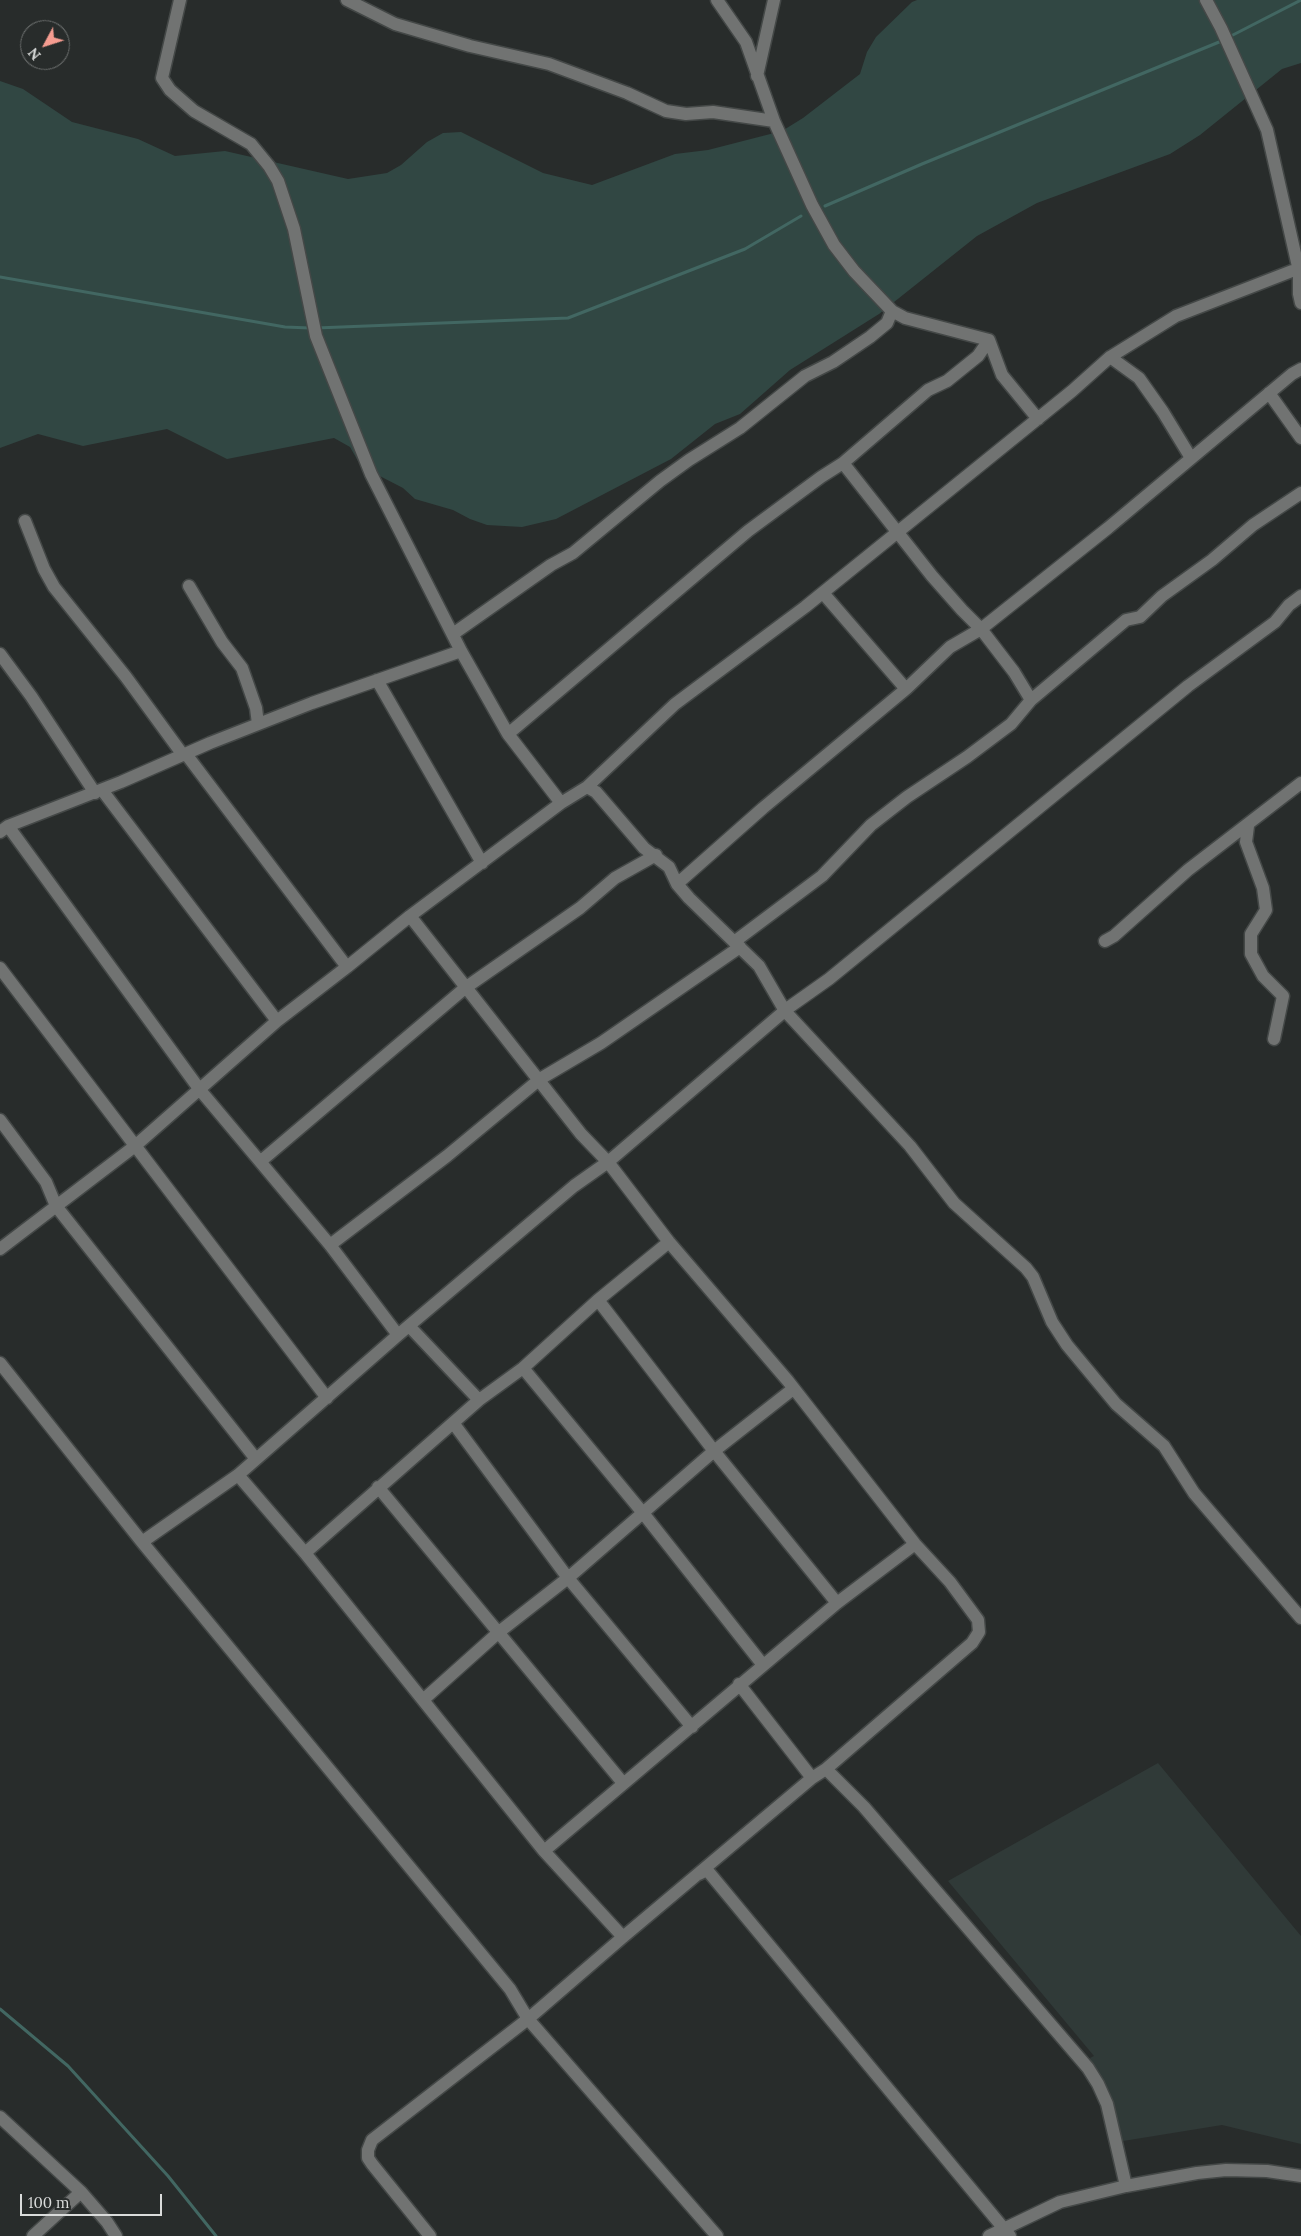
<!DOCTYPE html>
<html>
<head>
<meta charset="utf-8">
<style>
	body { margin:0 }
	#map { position:relative; width:1301px; height:2236px; overflow:hidden; background:#282c2b; font-family:Lora,serif }
	canvas { display:block }
	.north { position:absolute; left:20px; top:20px; width:50px; height:50px; box-sizing:border-box; background:#282c2b; border:1px solid #6f7271; border-radius:50%; rotate:230deg; font-size:14px; font-weight:700; line-height:20px; text-align:center; color:#dadcdb }
	.north::after { content:''; display:block; margin:auto; width:18px; height:22px; background:#f59c90; clip-path:polygon(50% 0,100% 100%,50% 72%,0 100%) }
	.scale { position:absolute; left:20px; top:2194px; width:142px; height:22px; box-sizing:border-box; border:2px solid #dadcdb; border-top:0; padding-left:6px; font-size:15px; line-height:18px; white-space:nowrap; color:#dadcdb; -webkit-text-stroke:4px #282c2b; paint-order:stroke }
</style>
</head>
<body>
<div id="map">
<canvas width="1301" height="2236"></canvas>
<div class="north">N</div>
<div class="scale">100 m</div>
</div>
<script>
const ctx = document.querySelector('canvas').getContext('2d');
ctx.lineJoin = 'round';
function paint(path, color) { ctx.fillStyle = color; ctx.fill(path, 'evenodd'); }
const poly = rows => new Path2D(rows.map(r => 'M' + r).join(''));
function stroke(path, color, width, dash) { ctx.strokeStyle = color; ctx.lineWidth = width; ctx.lineCap = dash ? 'butt' : 'round'; ctx.setLineDash(dash || []); ctx.stroke(path); }
paint(poly([
	[1158,1763,1301,1936,1301,2144,1222,2125,1117,2142,1090,2058,1094,2056,948,1881]
]), '#303a38');
paint(poly([
	[917,0,1301,0,1301,63,1282,69,1200,135,1170,154,1037,203,977,236,879,314,790,370,740,414,715,424,671,459,556,519,522,527,487,525,470,519,453,510,415,499,403,488,370,471,358,461,350,447,334,438,227,459,167,429,83,446,38,434,0,448,0,81,23,89,72,122,138,139,175,156,225,151,348,179,387,173,401,165,427,142,443,133,461,132,543,173,592,185,675,154,708,150,782,131,803,118,860,74,867,52,876,37,912,2]
]), '#314743');
stroke(poly([
	[1229,37,1301,0],
	[825,206,922,164,1224,40],
	[0,277,285,327,310,328],
	[316,328,568,318,745,249,801,216],
	[0,2009,68,2066,168,2176,216,2236]
]), '#426762', 3);
const minor = poly([
	[180,0,162,78,170,90,194,111,251,144,269,166,278,181,294,229,316,336,371,474,461,651,508,734,561,803],
	[347,0,395,24,470,46,549,64,627,93,666,111,686,114,713,112,774,121],
	[717,0,746,42,774,121,812,205,834,245,854,271,892,311,905,318,989,340,1002,375,1038,419],
	[1206,0,1221,28,1267,130,1299,271,1299,294,1301,303],
	[757,76,774,0],
	[1110,357,1139,378,1163,412,1191,458],
	[1269,393,1301,438],
	[843,463,928,390,947,381,978,356,989,340],
	[25,521,44,569,54,587,126,677,183,755],
	[189,586,222,642,242,668,256,708,258,724],
	[823,593,906,689],
	[453,634,551,565,573,553,660,481,689,460,740,428,805,376,833,362,870,337,887,323,892,311],
	[0,654,31,696,95,793],
	[377,680,482,863],
	[1031,700,1126,620,1140,617,1162,596,1212,560,1253,525,1301,493],
	[508,734,748,531,821,477,843,463,932,576,962,610,981,629,1014,672,1031,700,1011,724,967,757,907,797,871,825,822,876,734,942],
	[186,754,347,967],
	[587,787,675,704,805,607,1072,391,1110,357,1176,316,1292,271,1299,271],
	[102,790,277,1021],
	[8,826,200,1090,330,1245,398,1335],
	[1248,826,1246,842,1263,888,1266,910,1251,934,1251,954,1263,976,1283,996,1274,1039],
	[0,832,8,826,121,782,210,743,312,703,461,651],
	[677,884,763,808,906,689,950,647,981,629,1108,528,1292,374,1301,369],
	[410,916,581,1134,608,1162,669,1242,788,1381,915,1544,950,1582,978,1620,979,1632,972,1643,826,1769,812,1778,623,1937,528,2019,372,2140,368,2150,368,2158,372,2164,430,2236],
	[1105,941,1114,936,1188,870,1301,783],
	[0,968,327,1398],
	[0,1120,46,1182,56,1206,256,1459],
	[261,1161,465,988,580,908,615,878,656,855],
	[330,1245,447,1156,540,1079,601,1043,740,947],
	[0,1249,135,1146,277,1021,347,967,410,916,561,803,587,787,596,792,644,848,669,867,677,884,689,898,759,966,785,1011,910,1146,954,1203,1026,1268,1033,1277,1052,1322,1067,1345,1116,1404,1164,1446,1194,1493,1301,1618],
	[598,1300,714,1451,837,1603],
	[410,1327,479,1400],
	[0,1363,142,1542,510,1989,528,2019,717,2236],
	[523,1368,643,1513,763,1665],
	[454,1424,568,1578,692,1727],
	[238,1475,305,1553,544,1851,623,1937],
	[378,1487,623,1783],
	[142,1542,238,1475,398,1335,574,1186,608,1162,788,1008,829,979,1188,686,1275,622,1289,605,1301,596],
	[305,1553,479,1400,523,1368,598,1300,669,1242],
	[739,1684,812,1778],
	[423,1700,499,1632,568,1578,714,1451,793,1389],
	[826,1769,864,1807,1088,2068,1098,2084,1107,2104,1126,2186],
	[544,1851,837,1603,915,1544],
	[699,1874,707,1870,1010,2236],
	[0,2117,81,2192,107,2222,116,2236],
	[33,2236,81,2192],
	[989,2236,1060,2202,1126,2186,1197,2173,1226,2170,1267,2171,1301,2176]
]);
stroke(minor, '#444847', 15);
stroke(minor, '#717372', 12);
</script>
</body>
</html>
